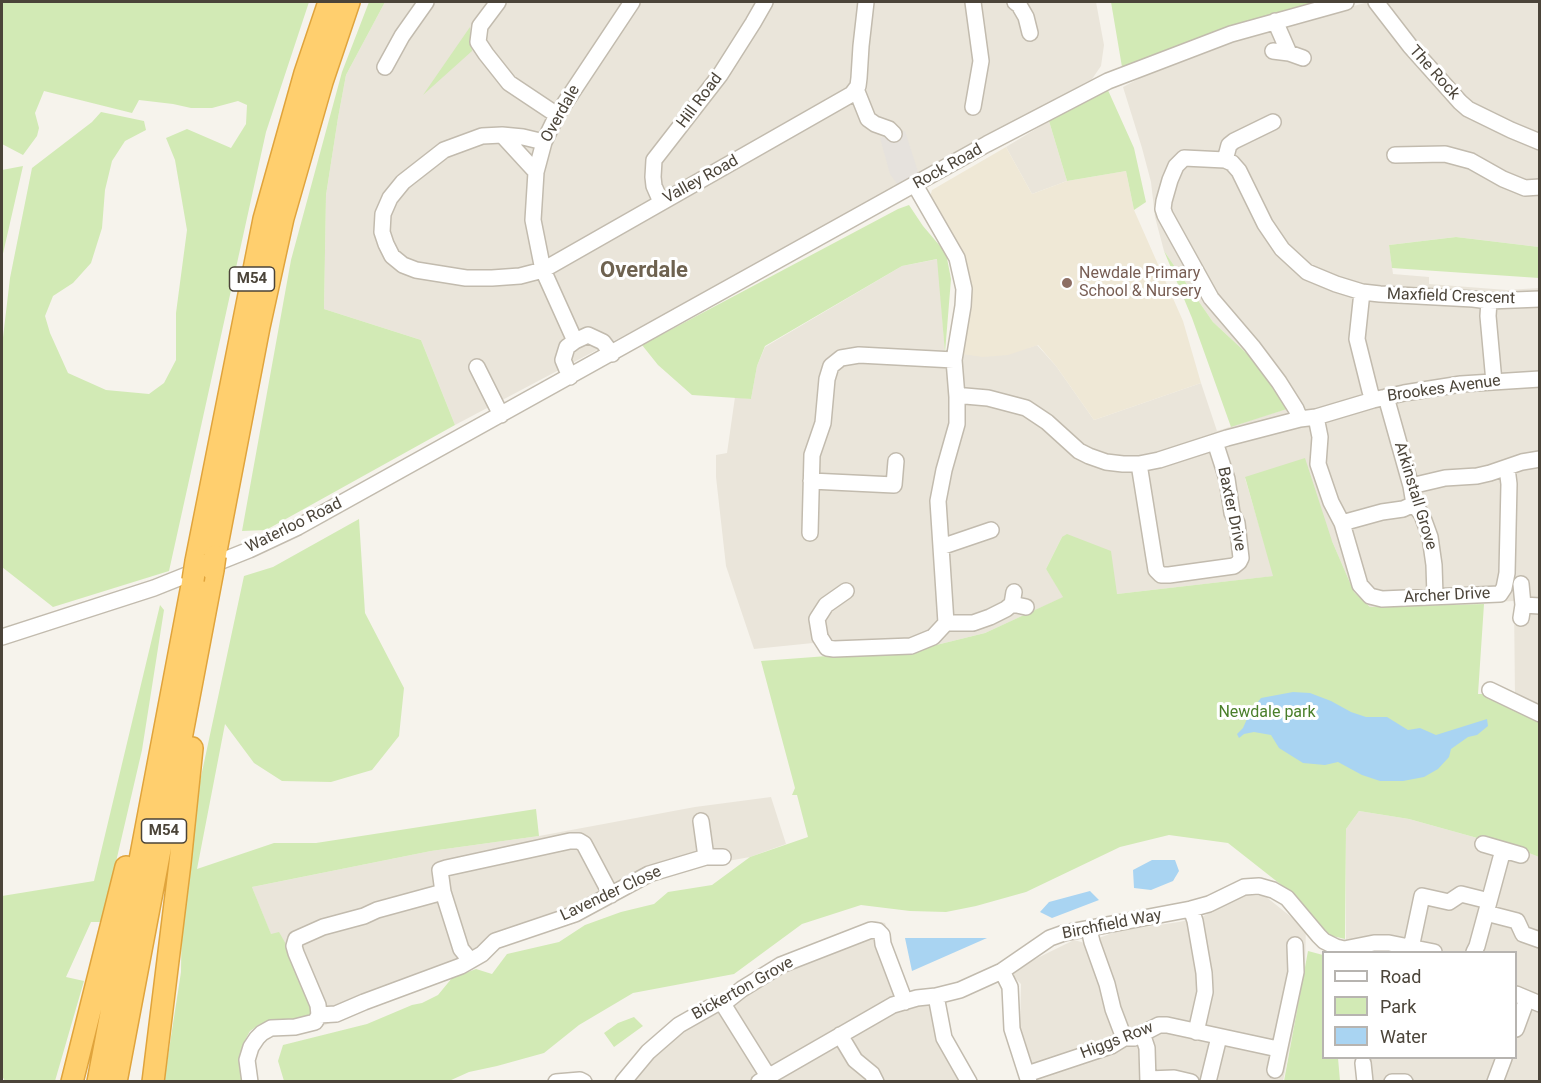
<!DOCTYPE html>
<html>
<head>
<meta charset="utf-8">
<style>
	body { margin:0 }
	#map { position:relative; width:1541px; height:1083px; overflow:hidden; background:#f6f3ec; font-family:Roboto,sans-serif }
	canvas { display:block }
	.frame { position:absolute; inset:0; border:3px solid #4b4439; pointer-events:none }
	.legend { position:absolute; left:1322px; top:951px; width:195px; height:108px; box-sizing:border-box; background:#fff; border:2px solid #b7b4b0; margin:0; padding:8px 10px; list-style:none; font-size:18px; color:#4b4439 }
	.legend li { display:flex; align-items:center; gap:12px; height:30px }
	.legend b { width:30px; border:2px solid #b7b4b0 }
</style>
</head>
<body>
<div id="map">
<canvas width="1541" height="1083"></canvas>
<div class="frame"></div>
<ul class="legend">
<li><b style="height:8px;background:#fff"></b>Road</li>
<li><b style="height:16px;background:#d2eab5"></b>Park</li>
<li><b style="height:16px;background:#a9d4f2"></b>Water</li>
</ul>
</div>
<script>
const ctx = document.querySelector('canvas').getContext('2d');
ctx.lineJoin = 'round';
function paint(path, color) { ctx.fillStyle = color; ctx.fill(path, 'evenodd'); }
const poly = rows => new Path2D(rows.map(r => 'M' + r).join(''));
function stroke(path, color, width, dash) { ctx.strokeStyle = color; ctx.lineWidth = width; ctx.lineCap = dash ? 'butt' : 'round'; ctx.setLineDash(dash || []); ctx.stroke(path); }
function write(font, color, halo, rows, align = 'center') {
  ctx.font = font + ' Roboto,sans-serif'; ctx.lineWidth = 6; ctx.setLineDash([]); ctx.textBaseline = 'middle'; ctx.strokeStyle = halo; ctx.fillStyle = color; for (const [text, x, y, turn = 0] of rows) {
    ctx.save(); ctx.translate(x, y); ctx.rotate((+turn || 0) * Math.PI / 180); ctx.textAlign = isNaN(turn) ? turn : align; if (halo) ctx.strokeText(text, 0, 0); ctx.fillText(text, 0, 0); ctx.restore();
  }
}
paint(poly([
	[385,2,1096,2,1104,45,1101,66,1092,79,678,307,455,425,421,340,324,309,326,195,338,118,346,75],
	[1369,2,1539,2,1539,247,1456,237,1389,245,1393,274,1429,277,1429,284,1507,290,1539,288,1539,709,1515,698,1514,601,1370,607,1354,592,1332,541,1245,478,1274,576,1117,594,1062,537,1046,569,1064,597,985,633,920,649,827,652,813,643,754,649,726,566,716,477,716,455,727,453,735,397,751,399,757,366,765,347,902,266,938,259,945,353,1028,348,1037,345,1056,366,1094,420,1201,383,1217,431,1286,409,1256,362,1213,322,1164,251,1155,217,1151,182,1142,148,1123,87,1174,60,1234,37],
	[1049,121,1067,181,1032,194,1006,147],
	[771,797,786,844,750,857,683,869,642,881,574,923,505,942,476,965,320,1027,271,935,252,887,431,851,539,836,695,807],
	[1359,811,1409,819,1524,851,1539,857,1539,1081,1359,1081,1356,1058,1516,1058,1516,952,1346,952,1346,829],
	[1241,895,1265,896,1295,920,1306,921,1305,974,1283,1081,1036,1081,1020,1029,1021,984,1011,974,1019,967,1074,940,1085,943,1118,931,1179,922,1202,917],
	[875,921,885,923,904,985,909,994,941,989,943,1014,961,1055,976,1081,620,1082,720,998]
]), '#eae5da');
paint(poly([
	[905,131,919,175,898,185,890,174,880,138]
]), '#e6e2dd');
paint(poly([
	[1006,147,1032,194,1067,181,1126,171,1134,210,1183,321,1201,383,1094,420,1056,366,1038,345,1008,355,983,357,962,354,970,301,930,197,932,190]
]), '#efe8d6');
paint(poly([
	[2,2,309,2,266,132,169,571,53,607,2,567,2,346,10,278,32,168,92,122,101,112,144,121,146,130,125,141,112,161,105,190,102,228,91,263,73,283,53,296,45,316,50,333,68,373,106,390,149,394,164,383,176,360,176,313,187,230,175,160,166,138,187,129,231,148,246,124,247,105,238,101,212,108,191,108,173,104,139,100,132,113,44,91,35,113,39,128,37,136,23,155,2,144],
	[369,2,385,2,346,75,338,118,326,195,324,309,421,340,455,425,266,530,242,531,291,260,342,72],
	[1111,2,1321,2,1271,15,1122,67],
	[470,27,472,51,423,95],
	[1107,88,1134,148,1146,202,1134,210,1126,171,1067,181,1049,121],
	[23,166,2,258,2,262,2,170],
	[909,205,923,226,946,253,951,279,945,353,937,259,902,266,765,346,757,366,751,399,692,395,658,365,642,345,898,209],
	[1456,237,1539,247,1539,278,1392,268,1389,245],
	[1164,251,1213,322,1256,362,1287,409,1231,427,1192,318],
	[1305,458,1332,541,1354,592,1370,607,1484,604,1478,694,1490,694,1539,718,1539,857,1524,851,1409,819,1359,811,1346,829,1345,939,1328,935,1289,891,1228,843,1169,835,1120,847,1026,892,976,906,946,912,910,911,861,905,802,924,734,974,633,993,579,1025,544,1053,497,1066,469,1072,449,1081,284,1081,278,1061,283,1045,367,1024,412,1005,422,1003,438,995,452,978,476,969,492,974,507,954,559,942,585,925,621,912,654,904,668,892,712,885,750,857,808,837,797,795,792,795,795,788,761,661,920,649,985,633,1063,597,1046,569,1062,537,1067,534,1111,551,1117,594,1273,576,1245,477],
	[359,519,365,613,404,688,399,736,372,770,331,782,282,781,254,763,225,724,197,869,274,843,316,843,536,809,539,836,431,851,252,887,271,934,279,932,287,946,314,1017,260,1024,250,1031,243,1044,241,1066,242,1081,164,1082,181,972,182,898,196,800,244,576,273,567],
	[160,605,164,610,142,750,102,922,91,922,66,977,84,981,55,1081,5,1081,2,1076,2,896,94,881],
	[1308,951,1323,955,1324,1058,1338,1058,1340,1081,1284,1081],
	[634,1017,643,1026,614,1047,604,1033,618,1023]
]), '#d2eab5');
paint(poly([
	[1293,692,1310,693,1331,701,1351,712,1366,717,1387,717,1408,730,1420,728,1436,735,1487,719,1488,726,1477,735,1468,737,1451,749,1449,757,1438,769,1424,777,1403,781,1380,781,1362,775,1338,762,1325,765,1303,763,1279,748,1271,735,1254,732,1244,734,1239,738,1237,734,1243,728,1250,712,1261,698],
	[1152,860,1175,860,1179,871,1173,881,1151,890,1134,888,1133,870],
	[1090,891,1099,900,1052,918,1040,912,1049,902],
	[905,938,987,938,912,971]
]), '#a9d4f2');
const minor = poly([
	[498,2,480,26,478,42,486,54,509,83,557,115],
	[1015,2,1019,5,1026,17,1030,33],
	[1376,2,1410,46,1460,102,1468,109,1511,130,1540,142],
	[1275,21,1289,53],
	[1273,51,1289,53,1303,58],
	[385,67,402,36,426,2],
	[856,89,868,119,875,124,889,129,894,134],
	[973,107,981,61,973,2],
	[502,135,536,172],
	[544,142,523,137,502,135,482,136,444,150,403,182,390,198,383,214,382,232,386,244,392,256,403,265,416,270,466,278,492,278,520,276,543,270,852,94,858,86,859,78,861,46,866,2],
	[1395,155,1445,154,1471,161,1503,179,1525,188,1540,187],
	[1225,160,1229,145,1234,141,1273,122],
	[661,202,654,186,653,177,654,160,720,75,753,23,765,2],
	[1362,292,1357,339,1370,391,1373,400],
	[1489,301,1488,316,1494,382],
	[575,341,543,270,533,220,536,172,544,142,557,115,632,2],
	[477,367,501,415],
	[570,377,563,360,567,347,575,341,588,335,603,342,612,354],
	[957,397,965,396,988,398,1026,408,1047,422,1079,451,1089,456,1106,462,1123,464,1139,464,1159,460,1227,438,1300,419,1316,417,1373,400,1404,393,1461,384,1540,379],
	[1386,397,1411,486,1414,504,1422,515,1430,537,1434,565,1435,596],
	[1316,417,1320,437,1318,464,1331,502,1342,523,1360,585,1370,596,1382,599,1500,594,1504,588,1507,573,1509,484,1507,468],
	[1300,419,1296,409,1279,382,1252,346,1211,298,1165,215,1163,209,1164,201,1170,180,1176,166,1184,158,1225,160,1232,163,1239,171,1265,224,1282,249,1307,272,1336,284,1362,292,1380,294,1473,299,1489,301,1540,299],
	[1139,464,1156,570,1161,575,1169,575,1234,566,1239,562,1241,558,1237,523,1232,513,1227,479,1215,442],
	[811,481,894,485,896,461],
	[1411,486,1445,478,1477,476,1490,473,1522,462,1540,459],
	[1342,523,1382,512,1403,509,1414,504],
	[810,533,812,455,823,423,827,379,831,366,841,358,859,355,954,360],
	[941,547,991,530],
	[846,591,826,605,817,619,820,637,827,648,834,649,911,646,933,637,946,623,938,501,944,470,957,424,957,397,954,360,963,306,964,289,957,258,915,185],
	[1014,592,1012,604,1026,607],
	[1523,605,1540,606],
	[1521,618,1523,605,1521,584],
	[946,623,973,623,990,617,1006,609,1012,604],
	[2,637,154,588,249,550,298,527,987,144,1108,81,1231,34,1346,2],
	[1490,690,1540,714],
	[701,821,706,857],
	[1483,844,1521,855],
	[1191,909,1195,921,1204,973,1205,992,1196,1032],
	[1486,913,1517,921,1523,934,1540,940],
	[1089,929,1092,942,1107,984,1113,1009,1124,1038],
	[1411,948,1422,896,1449,902,1461,894,1489,901],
	[1474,952,1477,946,1503,850],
	[470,960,461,949,443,892,440,870,446,868,570,841,579,841,584,844,611,895],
	[1002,971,1010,987,1012,1029,1029,1082],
	[1516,994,1540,1004],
	[936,996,944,1038,969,1082],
	[723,1004,768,1076],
	[319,1015,336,1014,364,1002,461,966,482,954,495,941,575,914,649,874,706,857,723,857],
	[319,1015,318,1005,296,953,294,946,296,939,323,927,364,916,377,910,443,892],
	[1516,1029,1527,999],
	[1142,1033,1147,1048,1148,1082],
	[840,1035,855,1060,872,1074,876,1082],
	[1363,1063,1365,1082],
	[1275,1070,1296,972,1295,945],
	[1027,1074,1111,1046,1124,1038,1134,1038,1159,1025,1167,1025,1278,1049],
	[1148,1079,1174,1078,1191,1082],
	[250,1082,247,1060,251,1047,257,1038,262,1033,271,1028,295,1027,315,1022,319,1015],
	[556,1082,580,1080,584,1082],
	[623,1082,648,1052,679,1025,716,1004,723,1004,742,989,781,965,871,930,878,931,882,935,883,944,905,1002],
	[759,1082,893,1005,917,998,936,996,960,990,1002,971,1050,938,1064,933,1191,909,1209,904,1244,887,1259,886,1273,890,1287,898,1319,936,1324,941,1336,947,1344,949,1374,943,1389,943,1434,952],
	[1208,1082,1219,1037],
	[1392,1082,1405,1082],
	[1495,1082,1504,1058]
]);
const highway = poly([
	[215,556,259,327,283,218,322,82,349,2],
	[196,561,264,219,305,73,329,2],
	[72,1082,126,867],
	[98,1082,193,580],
	[116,1082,213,570],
	[153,1082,180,863,192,748]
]);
stroke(minor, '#c2bbae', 18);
stroke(highway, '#e0a43c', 24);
stroke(minor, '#fff', 15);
stroke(highway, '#ffcf6e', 21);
const highwayBridge = poly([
	[213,570,215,556],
	[193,580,196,561]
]);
stroke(highwayBridge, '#e0a43c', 24, []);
stroke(highwayBridge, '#ffcf6e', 21);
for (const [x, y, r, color] of [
	[1067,283,6,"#8d6e63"]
]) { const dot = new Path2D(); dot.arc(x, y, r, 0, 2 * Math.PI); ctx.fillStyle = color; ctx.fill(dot); stroke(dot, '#fff', 2); }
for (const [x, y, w] of [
	[252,279,45],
	[164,831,45]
]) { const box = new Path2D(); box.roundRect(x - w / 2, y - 12, w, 24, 4.5); ctx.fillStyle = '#fff'; ctx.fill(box); stroke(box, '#4b4439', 1.5); }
write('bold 15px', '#4b4439', null, [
	["M54",252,279],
	["M54",164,831]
]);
write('16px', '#4b4439', '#fff', [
	["The Rock",1434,73,48],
	["Hill Road",700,101,-53],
	["Overdale",561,114,-61],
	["Rock Road",948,167,-29],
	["Valley Road",701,180,-29],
	["Maxfield Crescent",1451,297,2],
	["Brookes Avenue",1444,389,-8],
	["Arkinstall Grove",1415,496,73],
	["Baxter Drive",1231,509,78],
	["Waterloo Road",294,526,-26],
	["Archer Drive",1447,596,-3],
	["Lavender Close",611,894,-25],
	["Birchfield Way",1112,925,-11],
	["Bickerton Grove",743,989,-29],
	["Higgs Row",1117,1041,-21]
]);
write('16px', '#785e54', '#fff', [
	["Newdale Primary",1079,274],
	["School & Nursery",1079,292]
], 'left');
write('16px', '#4a7f2a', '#fff', [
	["Newdale park",1267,713]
]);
write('bold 22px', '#6e6250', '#fff', [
	["Overdale",644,271]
]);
</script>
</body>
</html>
